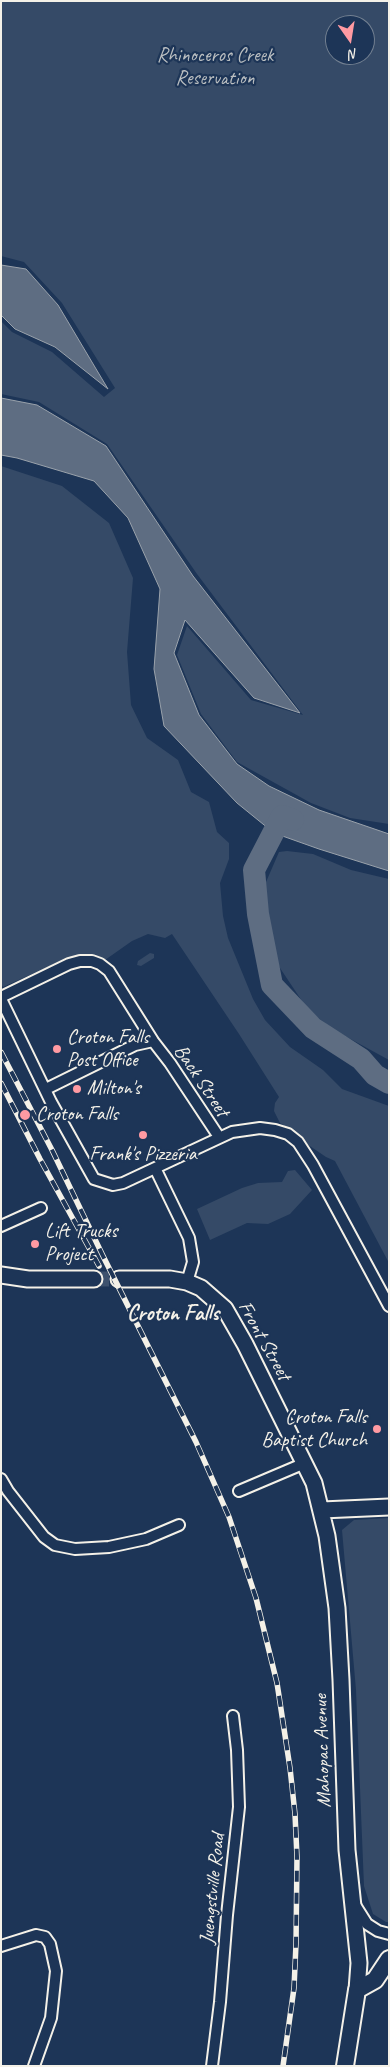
<!DOCTYPE html>
<html>
<head>
<meta charset="utf-8">
<style>
	body { margin:0 }
	#map { position:relative; width:390px; height:2067px; overflow:hidden; background:#1d3557; font-family:Caveat,sans-serif }
	canvas { display:block }
	.frame { position:absolute; inset:0; border:2px solid #f4f1e8; pointer-events:none }
	.north { position:absolute; left:325px; top:15px; width:50px; height:50px; box-sizing:border-box; background:#1d3557; border:1px solid #738091; border-radius:50%; rotate:167deg; font-size:14px; font-weight:700; line-height:20px; text-align:center; color:#f4f1e8 }
	.north::after { content:''; display:block; margin:auto; width:18px; height:22px; background:#ff9aa2; clip-path:polygon(50% 0,100% 100%,50% 72%,0 100%) }
</style>
</head>
<body>
<div id="map">
<canvas width="390" height="2067"></canvas>
<div class="frame"></div>
<div class="north">N</div>
</div>
<script>
const ctx = document.querySelector('canvas').getContext('2d');
ctx.lineJoin = 'round';
function paint(path, color) { ctx.fillStyle = color; ctx.fill(path, 'evenodd'); }
const poly = rows => new Path2D(rows.map(r => 'M' + r).join(''));
function stroke(path, color, width, dash) { ctx.strokeStyle = color; ctx.lineWidth = width; ctx.lineCap = dash ? 'butt' : 'round'; ctx.setLineDash(dash || []); ctx.stroke(path); }
function write(font, color, halo, rows, align = 'center') {
  ctx.font = font + ' Caveat,sans-serif'; ctx.lineWidth = 4.5; ctx.setLineDash([]); ctx.textBaseline = 'middle'; ctx.strokeStyle = halo; ctx.fillStyle = color; for (const [text, x, y, turn = 0] of rows) {
    ctx.save(); ctx.translate(x, y); ctx.rotate((+turn || 0) * Math.PI / 180); ctx.textAlign = isNaN(turn) ? turn : align; if (halo) ctx.strokeText(text, 0, 0); ctx.fillText(text, 0, 0); ctx.restore();
  }
}
paint(poly([
	[1,1,389,1,389,824,350,818,311,803,237,762,201,714,177,655,187,626,251,700,303,715,197,574,107,444,39,402,1,394,1,321,12,332,52,352,104,397,115,388,62,303,24,262,1,256],
	[335,25,365,25,365,55,335,55],
	[1,466,62,486,109,523,133,578,127,652,131,705,147,738,178,760,191,792,209,802,217,832,229,843,229,859,220,883,223,916,228,938,253,999,265,1020,290,1047,323,1070,342,1089,389,1106,389,1263,335,1161,326,1157,301,1140,291,1130,280,1123,274,1111,275,1103,279,1097,239,1034,172,934,165,938,148,934,132,941,105,960,95,954,80,956,61,961,3,987,1,984],
	[287,851,313,854,351,870,389,879,389,1060,334,1030,308,1010,276,962,265,921,263,889,279,852],
	[150,953,154,954,154,958,141,966,137,965,138,961],
	[295,1170,312,1190,290,1214,268,1224,247,1223,210,1240,197,1209,242,1188,258,1183,282,1182,288,1171],
	[389,1518,389,1922,386,1922,373,1914,364,1886,356,1690,342,1530,354,1520]
]), '#354a67');
const water = poly([
	[1,265,26,269,58,305,108,389,55,347,15,329,1,315,1,265],
	[1,398,37,405,106,446,193,576,300,713,254,698,185,620,174,653,199,715,237,764,269,786,319,810,389,834,389,871,319,849,274,833,237,803,164,726,154,669,160,589,128,518,94,481,17,458,1,455,1,398]
]);
paint(water, '#5e6d82');
stroke(water, '#9aa2ab', 1);
stroke(poly([
	[293,820,282,816,254,870,258,914,272,985,313,1028,361,1059,375,1075,389,1083]
]), '#5e6d82', 22);
stroke(poly([
	[94,1279,119,1279]
]), '#3d516d', 15, [15, 8]);
const street = poly([
	[1,997,69,964,80,961,92,961,100,964,109,971,153,1041,170,1063,219,1137],
	[1,999,51,1102,94,1179,113,1185,123,1183,232,1132,260,1128,275,1130,288,1134,298,1142,313,1165,389,1306],
	[46,1089,135,1045,153,1041],
	[155,1168,189,1238,193,1262,187,1282],
	[1,1226,41,1208],
	[1,1479,8,1491,44,1537,55,1545,75,1549,109,1547,146,1539,179,1525],
	[239,1491,305,1463],
	[355,1905,367,1924,378,1931,389,1934],
	[1,1946,36,1935,45,1937,50,1944,56,1971,51,2018,34,2066],
	[212,2066,220,2002,227,1915,239,1807,237,1750,233,1716]
]);
const secondary = poly([
	[1,1275,28,1279,94,1279],
	[119,1279,170,1279,187,1282,201,1288,225,1309,245,1344,314,1483,327,1536,337,1608,341,1680,347,1850,359,1963,357,1990],
	[322,1510,389,1507]
]);
const primary = poly([
	[345,2066,357,1990,375,1980,389,1959]
]);
stroke(street, '#f4f1e8', 14);
stroke(secondary, '#f4f1e8', 19);
stroke(primary, '#f4f1e8', 20);
stroke(street, '#1d3557', 10);
stroke(secondary, '#1d3557', 15);
stroke(primary, '#1d3557', 16);
const rail = poly([
	[1,1052,52,1150,103,1256,196,1442,229,1517,256,1598,277,1683,290,1768,295,1814,297,1857,296,1944,294,1988,283,2066],
	[1,1083,40,1159,99,1266]
]);
stroke(rail, '#f4f1e8', 5.5);
stroke(rail, '#1d3557', 4, [11]);
for (const [x, y, r, color] of [
	[57,1049,5,"#ff9aa2"],
	[77,1089,5,"#ff9aa2"],
	[25,1115,6,"#ff9aa2"],
	[143,1135,5,"#ff9aa2"],
	[35,1244,5,"#ff9aa2"],
	[377,1429,5,"#ff9aa2"]
]) { const dot = new Path2D(); dot.arc(x, y, r, 0, 2 * Math.PI); ctx.fillStyle = color; ctx.fill(dot); stroke(dot, '#1d3557', 2); }
write('20px', '#bbbfc1', '#1d3557', [
	["Rhinoceros Creek",215,56],
	["Reservation",215,79]
]);
write('20px', '#f4f1e8', '#1d3557', [
	["Croton Falls",67,1038],
	["Post Office",67,1061],
	["Milton's",87,1089],
	["Croton Falls",36,1115],
	["Frank's Pizzeria",143,1155,"center"],
	["Lift Trucks",45,1232],
	["Project",45,1255],
	["Croton Falls",367,1418,"right"],
	["Baptist Church",367,1441,"right"]
], 'left');
write('20px', '#f4f1e8', '#1d3557', [
	["Back Street",201,1081,56],
	["Front Street",264,1341,61],
	["Mahopac Avenue",323,1751,-92],
	["Juengstville Road",213,1889,-84]
]);
write('bold 22px', '#f4f1e8', '#1d3557', [
	["Croton Falls",173,1314]
]);
</script>
</body>
</html>
